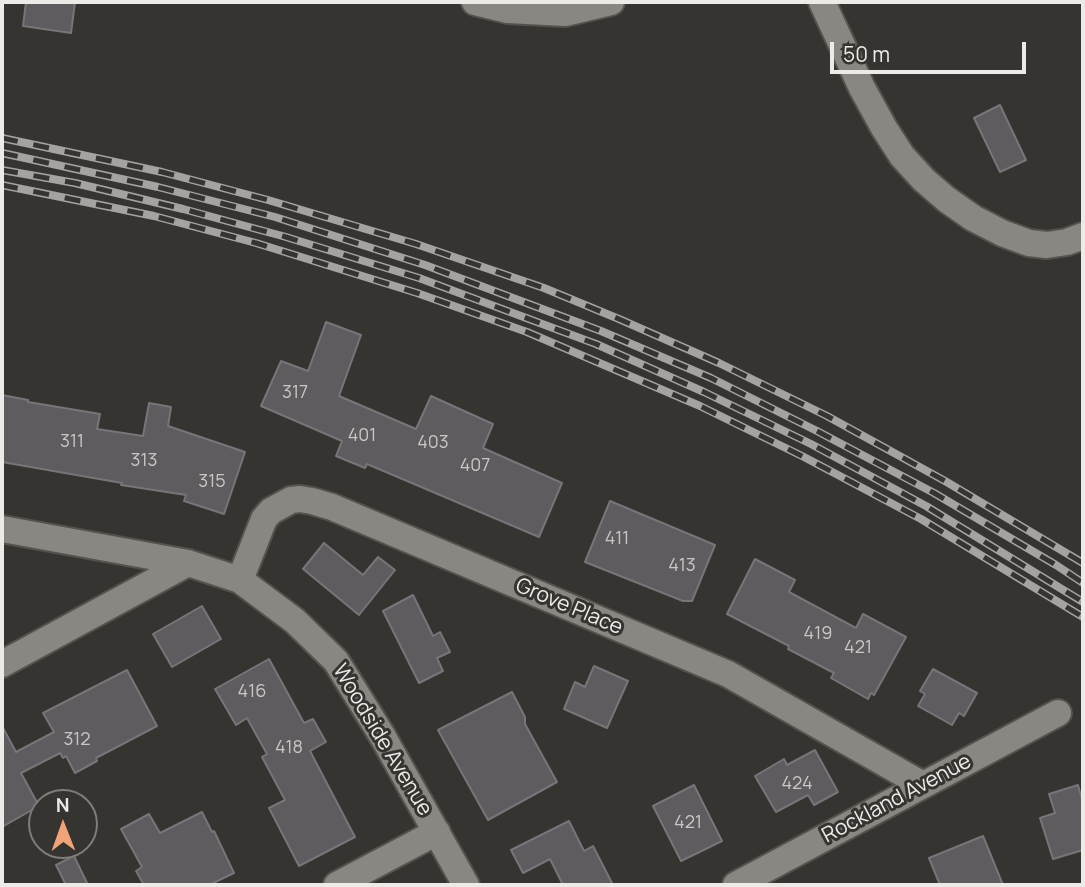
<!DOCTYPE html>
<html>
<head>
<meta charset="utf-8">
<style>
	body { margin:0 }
	#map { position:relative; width:1085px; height:887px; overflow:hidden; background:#363430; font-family:Manrope,sans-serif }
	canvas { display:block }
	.frame { position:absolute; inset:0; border:4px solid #ecebe8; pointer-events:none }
	.north { position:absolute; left:28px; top:789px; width:70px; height:70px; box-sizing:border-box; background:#363430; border:2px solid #7f7d7a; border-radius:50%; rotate:359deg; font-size:19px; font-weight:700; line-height:28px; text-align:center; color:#ecebe8 }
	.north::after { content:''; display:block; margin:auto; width:24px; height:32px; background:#f0a279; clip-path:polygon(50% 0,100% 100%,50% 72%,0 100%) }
	.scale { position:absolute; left:830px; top:42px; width:196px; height:32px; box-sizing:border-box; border:4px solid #ecebe8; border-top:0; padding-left:9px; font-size:21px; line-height:24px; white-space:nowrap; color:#ecebe8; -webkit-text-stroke:5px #363430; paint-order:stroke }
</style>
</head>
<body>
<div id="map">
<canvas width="1085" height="887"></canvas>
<div class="frame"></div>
<div class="north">N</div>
<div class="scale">50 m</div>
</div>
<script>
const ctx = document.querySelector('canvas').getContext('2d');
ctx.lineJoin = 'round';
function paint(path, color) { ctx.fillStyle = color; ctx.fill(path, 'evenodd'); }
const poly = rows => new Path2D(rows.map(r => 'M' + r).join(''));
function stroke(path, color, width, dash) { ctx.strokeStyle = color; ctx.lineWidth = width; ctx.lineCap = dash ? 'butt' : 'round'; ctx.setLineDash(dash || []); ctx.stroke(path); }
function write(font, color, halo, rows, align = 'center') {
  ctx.font = font + ' Manrope,sans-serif'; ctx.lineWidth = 6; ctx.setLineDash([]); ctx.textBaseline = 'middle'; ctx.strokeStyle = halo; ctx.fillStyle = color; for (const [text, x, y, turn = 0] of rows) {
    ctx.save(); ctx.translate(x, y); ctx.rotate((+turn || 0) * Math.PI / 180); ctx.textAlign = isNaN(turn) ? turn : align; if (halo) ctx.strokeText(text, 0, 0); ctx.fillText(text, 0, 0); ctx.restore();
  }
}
const building = poly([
	[26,2,75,2,71,33,23,26,26,2],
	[1000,105,1026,160,1000,172,974,118,1000,105],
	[326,322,361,335,339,396,416,429,431,396,493,424,483,448,562,483,539,537,367,464,365,468,336,456,342,441,261,406,281,361,308,371,326,322],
	[2,395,28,400,28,402,100,414,97,429,143,436,149,403,171,407,168,426,245,452,224,514,184,501,186,495,121,485,122,483,2,462,2,395],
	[610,501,715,545,692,601,683,601,585,562,610,501],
	[324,543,363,575,378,557,395,570,359,615,303,569,324,543],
	[755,559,795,580,789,592,856,628,863,614,906,637,874,695,871,693,868,699,831,678,834,673,788,649,789,646,727,614,755,559],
	[413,595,433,636,440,632,450,652,437,658,443,671,419,683,383,611,413,595],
	[202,606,221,639,172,667,153,634,202,606],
	[269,659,304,723,313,719,326,742,310,751,355,837,299,866,269,808,285,800,262,757,267,754,247,718,236,725,215,689,269,659],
	[594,666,628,681,607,728,564,709,575,682,585,687,594,666],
	[933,669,977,693,964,716,959,713,952,725,918,706,925,694,920,691,933,669],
	[127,670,157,726,96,758,97,761,75,773,66,756,63,758,60,753,21,773,39,806,2,827,2,726,16,752,54,732,43,713,127,670],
	[512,692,525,717,525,724,557,782,488,820,438,730,512,692],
	[815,750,838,792,814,805,808,795,776,812,755,776,784,759,787,765,815,750],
	[694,785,722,841,681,861,653,806,694,785],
	[1078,785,1083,803,1083,850,1053,859,1040,818,1055,813,1049,794,1078,785],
	[202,812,212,832,214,831,234,873,209,885,144,885,136,871,142,867,121,829,149,814,160,833,202,812],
	[569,821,584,851,593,846,613,885,563,885,550,859,523,873,511,850,569,821],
	[983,836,1003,885,940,885,929,858,983,836],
	[74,856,88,885,66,885,56,865,74,856]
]);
paint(building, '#5f5b5f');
stroke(building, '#787479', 2);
const street = poly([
	[475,2,508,10,565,13,611,2],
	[822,2,862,88,884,128,902,156,924,180,946,199,973,218,1002,233,1029,243,1047,245,1067,242,1083,236],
	[2,529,188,563,240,580,295,621,336,661,383,737,466,885],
	[240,580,264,519,271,511,291,500,300,499,312,501,332,507,728,674,923,785],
	[2,664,188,563],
	[337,885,437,832],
	[736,885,1058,713]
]);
stroke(street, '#53524e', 30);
stroke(street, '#898782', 26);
const rail = poly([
	[2,138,162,172,268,200,416,244,544,288,619,319,719,363,827,416,945,481,1083,563],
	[2,153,158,187,275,217,425,265,601,331,711,378,817,431,934,493,1056,565,1083,583],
	[2,170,75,183,183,209,286,237,419,278,596,344,704,392,811,444,926,506,1083,602],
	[2,185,154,216,256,243,417,293,527,332,700,406,804,457,921,519,1083,617]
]);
stroke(rail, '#a4a3a0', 8);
stroke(rail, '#363430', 5, [16]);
write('18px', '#c9c7c6', null, [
	["317",295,393],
	["401",362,436],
	["311",72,442],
	["403",433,443],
	["313",144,461],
	["407",475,466],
	["315",212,482],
	["411",617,539],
	["413",682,566],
	["419",818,634],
	["421",858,648],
	["416",252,692],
	["312",77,740],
	["418",289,748],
	["424",797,784],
	["421",688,823]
]);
write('21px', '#ecebe8', '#363430', [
	["Grove Place",569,607,23],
	["Woodside Avenue",382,740,59],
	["Rockland Avenue",897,799,-28]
]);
</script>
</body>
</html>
